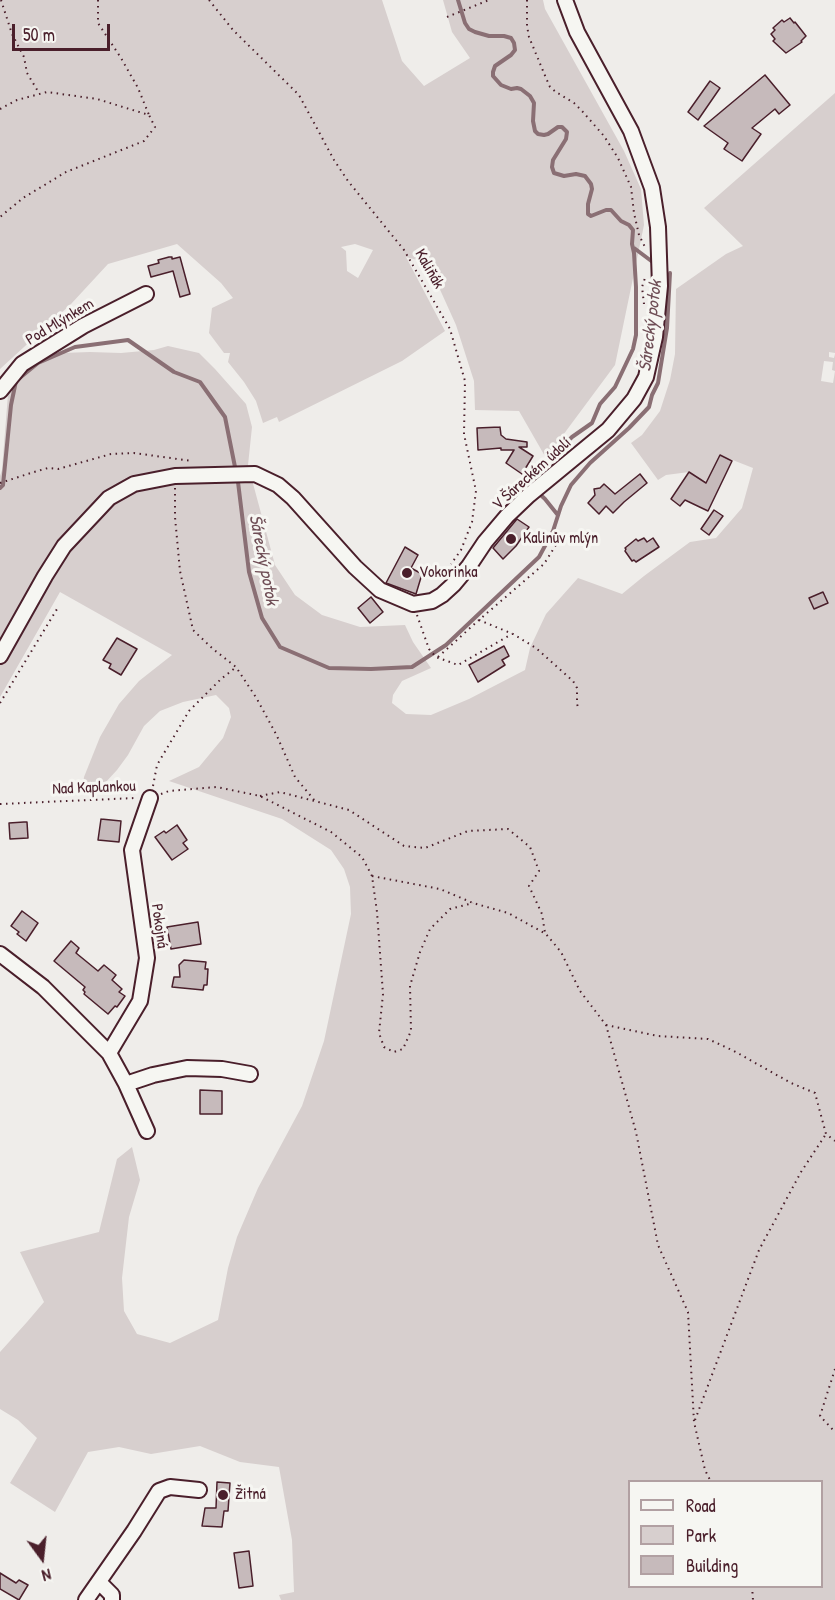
<!DOCTYPE html>
<html>
<head>
<meta charset="utf-8">
<style>
	body { margin:0 }
	#map { position:relative; width:835px; height:1600px; overflow:hidden; background:#efedea; font-family:"Patrick Hand",sans-serif }
	canvas { display:block }
	.legend { position:absolute; left:628px; top:1480px; width:195px; height:108px; box-sizing:border-box; background:#f6f6f2; border:2px solid #b1a0a2; margin:0; padding:8px 10px; list-style:none; font-size:18px; color:#4a1f2b }
	.legend li { display:flex; align-items:center; gap:12px; height:30px }
	.legend b { width:30px; border:2px solid #b1a0a2 }
	.north { position:absolute; left:12px; top:1528px; width:60px; height:60px; -webkit-text-stroke:4px #f6f6f2; paint-order:stroke; rotate:165deg; font-size:16px; font-weight:700; line-height:24px; text-align:center; color:#4a1f2b }
	.north::after { content:''; display:block; margin:auto; width:21px; height:27px; background:#4a1f2b; clip-path:polygon(50% 0,100% 100%,50% 72%,0 100%) }
	.scale { position:absolute; left:12px; top:24px; width:98px; height:27px; box-sizing:border-box; border:3px solid #4a1f2b; border-top:0; padding-left:8px; font-size:18px; line-height:21px; white-space:nowrap; color:#4a1f2b; -webkit-text-stroke:4px #f6f6f2; paint-order:stroke }
</style>
</head>
<body>
<div id="map">
<canvas width="835" height="1600"></canvas>
<ul class="legend">
<li><b style="height:8px;background:#f6f6f2"></b>Road</li>
<li><b style="height:16px;background:#d7cfce"></b>Park</li>
<li><b style="height:16px;background:#c6babb"></b>Building</li>
</ul>
<div class="north">N</div>
<div class="scale">50 m</div>
</div>
<script>
const ctx = document.querySelector('canvas').getContext('2d');
ctx.lineJoin = 'round';
function paint(path, color) { ctx.fillStyle = color; ctx.fill(path, 'evenodd'); }
const poly = rows => new Path2D(rows.map(r => 'M' + r).join(''));
function stroke(path, color, width, dash) { ctx.strokeStyle = color; ctx.lineWidth = width; ctx.lineCap = dash ? 'butt' : 'round'; ctx.setLineDash(dash || []); ctx.stroke(path); }
function write(font, color, halo, rows, align = 'center') {
  ctx.font = font + ' "Patrick Hand",sans-serif'; ctx.lineWidth = 6; ctx.setLineDash([]); ctx.textBaseline = 'middle'; ctx.strokeStyle = halo; ctx.fillStyle = color; for (const [text, x, y, turn = 0] of rows) {
    ctx.save(); ctx.translate(x, y); ctx.rotate((+turn || 0) * Math.PI / 180); ctx.textAlign = isNaN(turn) ? turn : align; if (halo) ctx.strokeText(text, 0, 0); ctx.fillText(text, 0, 0); ctx.restore();
  }
}
paint(poly([
	[0,0,382,0,402,61,424,86,470,58,452,32,443,0,543,0,545,9,624,151,641,189,644,225,615,365,546,458,519,411,475,410,474,381,456,325,428,263,406,257,445,331,402,361,279,422,277,417,263,423,256,401,244,382,228,362,230,353,224,353,209,333,212,308,233,298,221,283,177,244,108,264,71,304,0,369],
	[355,244,373,250,358,278,347,271,346,251,341,247],
	[835,93,835,353,829,352,829,357,834,358,835,354,835,371,832,370,833,362,824,361,821,381,833,383,835,371,835,1600,281,1600,279,1595,294,1592,292,1540,279,1467,240,1462,200,1446,151,1454,119,1447,88,1452,55,1512,10,1483,37,1438,18,1420,0,1409,0,1352,27,1322,44,1302,20,1252,99,1232,117,1159,132,1147,140,1180,129,1217,122,1278,124,1311,137,1334,170,1343,218,1320,228,1268,237,1237,258,1188,302,1106,324,1041,351,914,350,887,344,869,331,850,282,819,169,781,199,767,223,738,231,717,229,708,216,695,183,702,160,711,144,726,128,755,117,770,105,783,82,793,84,777,100,737,119,704,139,681,172,655,60,592,0,697,0,476,2,470,8,394,37,360,62,353,90,352,121,353,154,350,168,346,199,353,215,369,246,404,252,427,248,465,275,565,295,595,322,615,360,627,405,625,413,642,431,668,402,681,393,695,392,703,406,714,431,715,469,699,525,670,530,648,546,614,578,578,622,594,644,576,690,542,716,538,742,508,753,468,720,455,707,481,699,479,689,472,666,475,658,480,631,443,642,435,660,411,670,380,675,354,676,289,726,254,743,246,704,208],
	[630,1482,822,1482,822,1586,630,1586]
]), '#d7cfce');
stroke(poly([
	[458,0,465,23,469,29,475,32,489,36,504,36,511,38,514,43,515,50,511,55,495,66,493,72,493,76,501,85,511,89,517,88,521,89,530,96,534,103,533,121,535,131,538,134,544,135,548,134,558,127,562,127,567,132,566,139,553,160,552,167,554,173,564,176,576,174,585,176,591,184,592,189,588,204,588,214,591,216,606,210,611,210,621,221,629,225,633,230,632,244,634,253,636,287,636,335,633,349,615,387,600,404,592,423,572,437,555,454,530,485,545,499,557,514],
	[634,248,654,263],
	[0,488,3,485,11,405,16,381,38,363,75,347,128,340,174,372,200,382,225,417,238,482,249,572,262,618,280,647,329,668,371,669,412,667,446,645,539,557,553,531,561,506,571,485,590,463,629,428,649,407,652,395,658,383,667,328,670,273]
]), '#8a6f74', 4);
const building = poly([
	[790,18,794,23,795,22,806,36,801,41,802,42,786,53,773,41,775,39,771,34,775,30,773,28,782,20,784,22,790,18],
	[765,75,790,105,779,114,775,109,752,128,761,134,742,161,724,149,728,143,704,126,765,75],
	[710,81,720,88,698,120,688,112,710,81],
	[169,257,172,257,172,259,180,257,190,294,180,297,173,271,151,277,148,266,159,263,158,260,169,257],
	[500,427,501,435,506,439,527,442,527,447,519,447,533,456,522,474,506,463,514,450,501,450,501,448,478,450,477,428,500,427],
	[720,455,732,461,708,511,685,500,680,506,671,499,689,472,706,483,720,455],
	[640,474,647,483,624,502,613,513,606,506,599,514,588,503,595,495,594,489,600,488,604,484,615,494,640,474],
	[714,510,723,516,709,535,701,529,714,510],
	[517,519,529,527,516,546,503,559,493,548,517,519],
	[644,538,647,542,653,538,659,547,636,562,634,560,632,561,625,551,626,549,625,548,636,539,638,541,644,538],
	[405,547,418,555,411,568,422,574,416,594,386,583,405,547],
	[823,592,828,603,814,609,809,598,823,592],
	[371,597,383,612,370,623,358,608,371,597],
	[117,638,137,649,121,675,109,668,111,664,103,660,117,638],
	[504,646,509,656,502,660,505,665,478,682,469,665,504,646],
	[101,819,121,821,119,842,98,840,101,819],
	[24,822,27,822,28,838,10,839,9,823,24,822],
	[177,825,187,840,183,843,188,849,172,860,155,837,164,831,166,833,177,825],
	[22,911,38,923,26,941,17,934,19,932,11,926,22,911],
	[198,922,201,944,171,949,167,927,198,922],
	[71,941,79,948,76,953,98,971,104,965,116,975,112,980,122,989,119,992,125,996,117,1007,115,1006,108,1014,84,994,85,992,83,990,85,987,54,961,71,941],
	[184,960,206,962,205,969,208,969,207,985,204,985,203,990,172,987,174,977,180,977,179,965,184,960],
	[200,1090,222,1091,222,1114,200,1114,200,1090],
	[217,1482,230,1483,228,1511,224,1511,222,1527,202,1526,205,1508,216,1508,217,1482],
	[249,1551,253,1586,239,1588,234,1553,249,1551],
	[0,1573,16,1583,19,1580,28,1585,19,1600,0,1589,0,1573]
]);
paint(building, '#c6babb');
stroke(building, '#4a1f2b', 1.5);
const minor = poly([
	[0,391,22,364,83,326,146,294],
	[0,656,45,576,64,546,109,498,134,484,175,476,255,474,278,485,293,498,355,567,380,590,413,604,432,601,442,595,454,584,469,566,485,542,507,516,529,495,608,430,634,399,646,377,655,337,660,286,658,227,652,188,631,131,577,32,565,0],
	[0,954,43,987,109,1053,126,1084,147,1131],
	[109,1053,140,1001,147,958,132,850,150,798],
	[126,1084,153,1075,187,1068,222,1069,250,1074],
	[99,1582,112,1595,112,1600],
	[86,1600,134,1531,159,1491,170,1487,199,1490]
]);
stroke(minor, '#4a1f2b', 18);
stroke(poly([
	[1,0,12,34,24,57,27,73,39,93],
	[98,0,98,23,121,58,138,88,149,115],
	[209,0,233,30,299,95,334,160,348,181,404,250,450,329,465,381,464,434,476,491,472,522,461,550,451,564],
	[527,0,527,26,529,37,546,78,550,87,556,92,574,103,582,111,604,136,618,158,631,187,634,213,639,235,645,247],
	[447,17,489,0],
	[0,109,17,100,47,92,97,99,149,115,155,127,144,141,66,172,23,198,0,217],
	[644,304,642,287,646,275],
	[0,483,34,472,48,468,58,469,111,454,134,453,192,461],
	[175,488,175,517,180,571,193,630,213,649,236,667,257,699,277,736,295,777,315,801],
	[559,540,544,564,479,620,513,634,536,648,573,681,577,688,577,704,579,710],
	[417,615,429,649,436,657,458,665,512,634],
	[438,657,479,620],
	[0,703,57,609],
	[153,786,157,765,189,711,221,679,235,668],
	[161,794,169,791,217,787,260,796,331,832,362,857,372,876,377,912,383,994,379,1033,384,1047,394,1052,403,1049,411,1031,410,986,420,952,430,929,450,909,473,903],
	[260,796,280,792,349,810,404,846,425,848,468,831,508,829,530,847,539,871,529,886,542,914,545,933],
	[0,804,135,798],
	[372,876,440,889,473,903,508,913,546,934,561,952,580,991,606,1025,636,1132,658,1245,688,1312,694,1422,705,1470,711,1482],
	[606,1025,658,1036,708,1039,734,1051,791,1083,815,1093,826,1134,835,1141],
	[835,1369,820,1416,835,1432],
	[695,1420,759,1250,801,1172,826,1134],
	[752,1586,753,1600]
]), '#4a1f2b', 2, [1.5, 4.5]);
stroke(minor, '#f6f6f2', 14);
for (const [x, y, r, color] of [
	[511,539,6,"#4a1f2b"],
	[407,573,6,"#4a1f2b"],
	[223,1495,6,"#4a1f2b"]
]) { const dot = new Path2D(); dot.arc(x, y, r, 0, 2 * Math.PI); ctx.fillStyle = color; ctx.fill(dot); stroke(dot, '#f6f6f2', 2); }
write('16px', '#4a1f2b', '#f6f6f2', [
	["Kaliňák",429,269,60],
	["Pod Mlýnkem",60,322,-31],
	["V Šáreckém údolí",532,474,-42],
	["Nad Kaplankou",94,788,-2],
	["Pokojná",159,926,82]
]);
write('16px', '#4a1f2b', '#f6f6f2', [
	["Kalinův mlýn",523,539],
	["Vokorinka",419,573],
	["Žitná",235,1495]
], 'left');
write('italic 18px', '#6f4e56', '#f6f6f2', [
	["Šárecký potok",651,326,-83],
	["Šárecký potok",263,560,79]
]);
</script>
</body>
</html>
